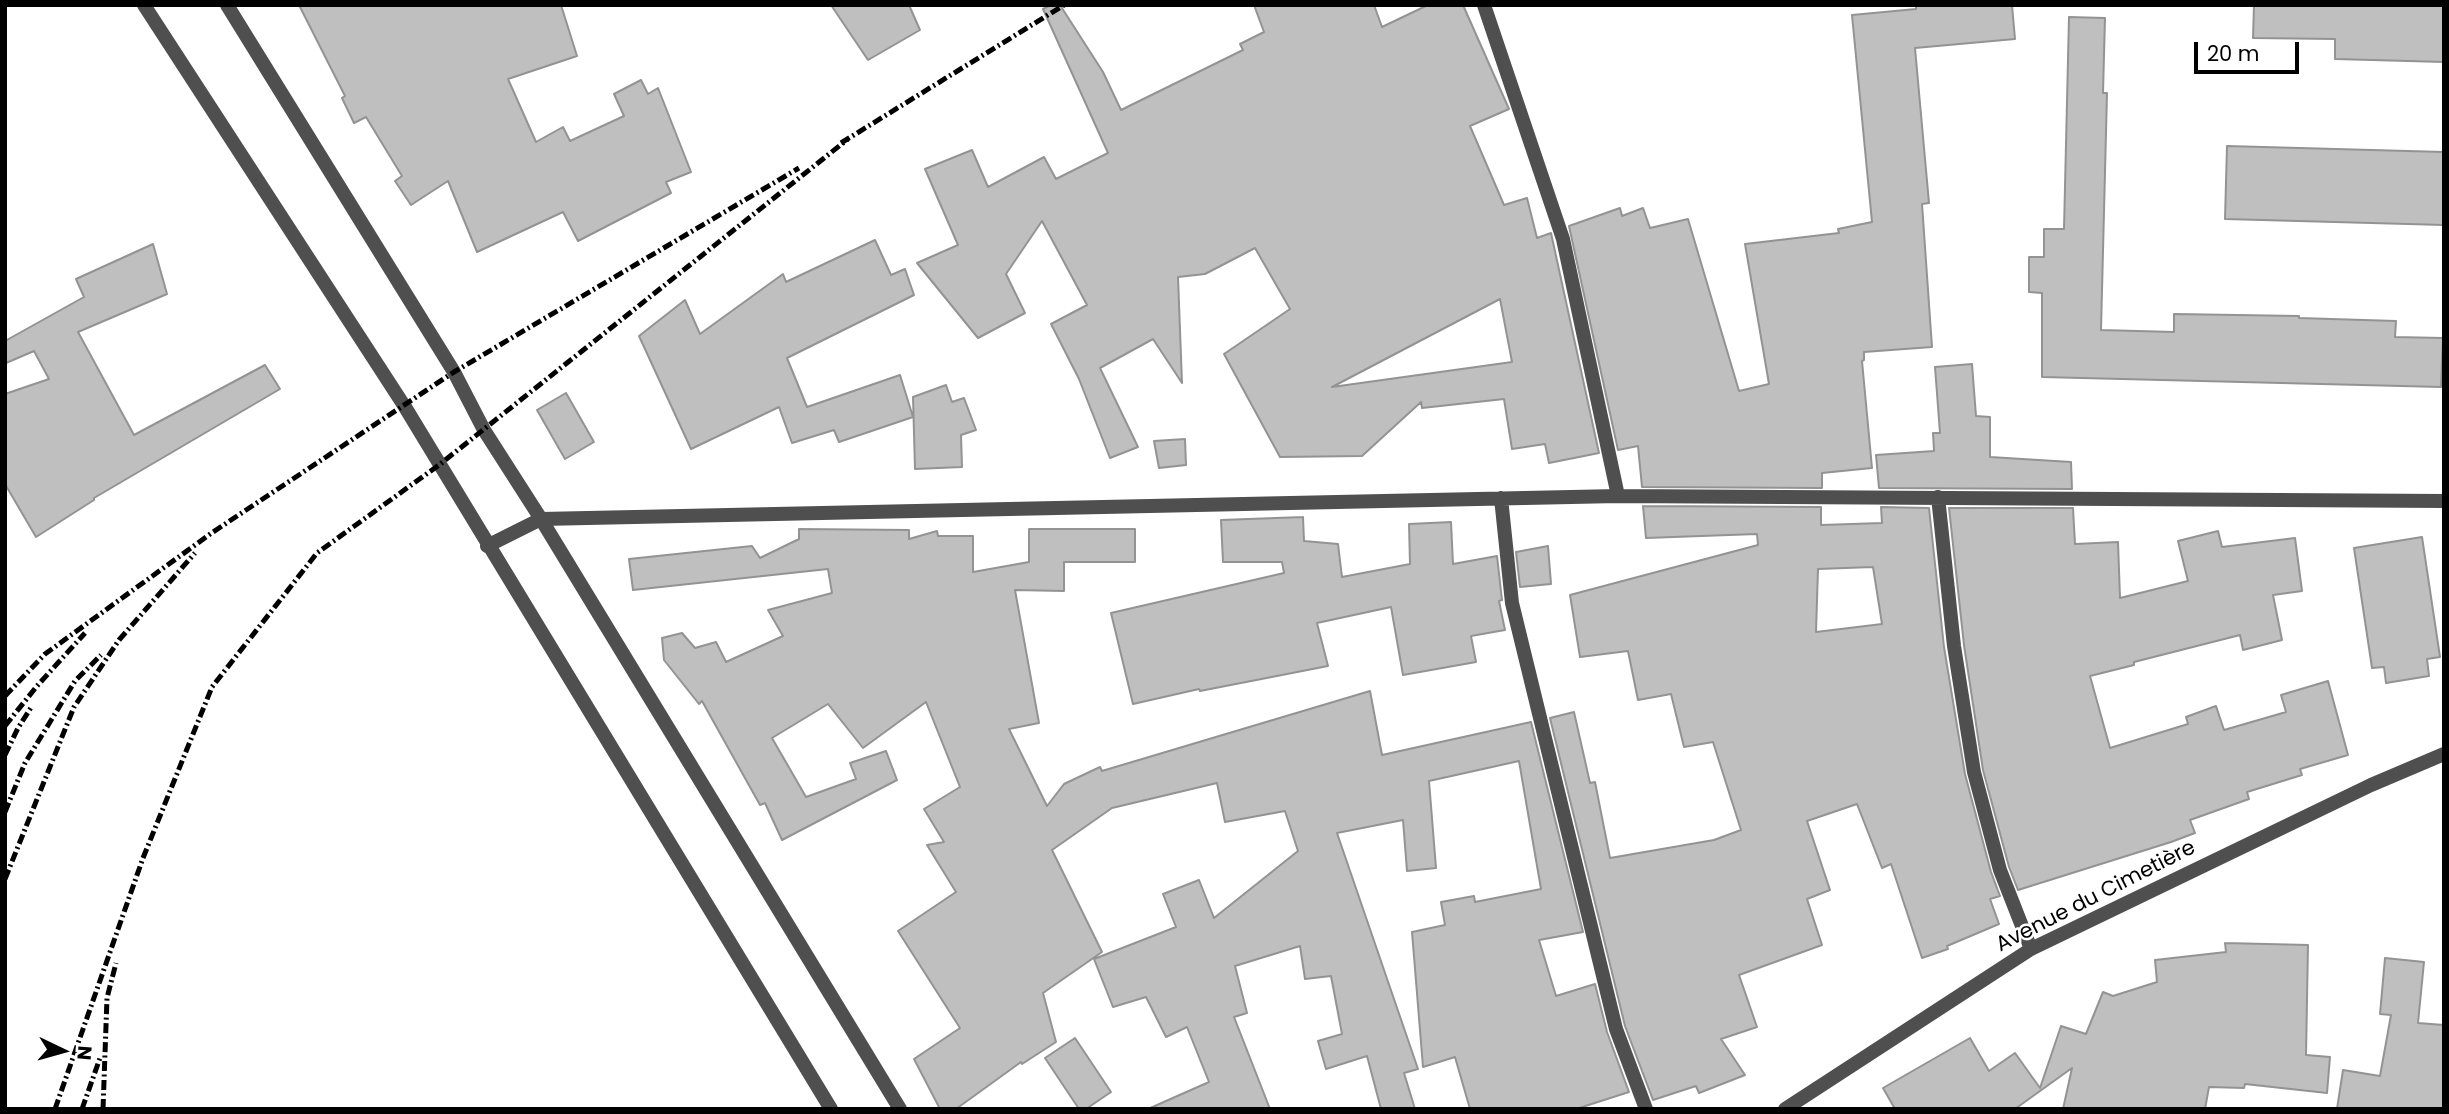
<!DOCTYPE html>
<html>
<head>
<meta charset="utf-8">
<style>
	body { margin:0 }
	#map { position:relative; width:2449px; height:1114px; overflow:hidden; background:#fff; font-family:Poppins,sans-serif }
	canvas { display:block }
	.frame { position:absolute; inset:0; border:7px solid #000; pointer-events:none }
	.north { position:absolute; left:28px; top:1016px; width:70px; height:70px; -webkit-text-stroke:5px #fff; paint-order:stroke; rotate:95deg; font-size:19px; font-weight:700; line-height:28px; text-align:center; color:#000 }
	.north::after { content:''; display:block; margin:auto; width:24px; height:32px; background:#000; clip-path:polygon(50% 0,100% 100%,50% 72%,0 100%) }
	.scale { position:absolute; left:2194px; top:42px; width:105px; height:32px; box-sizing:border-box; border:4px solid #000; border-top:0; padding-left:9px; font-size:21px; line-height:24px; white-space:nowrap; color:#000; -webkit-text-stroke:5px #fff; paint-order:stroke }
</style>
</head>
<body>
<div id="map">
<canvas width="2449" height="1114"></canvas>
<div class="frame"></div>
<div class="north">N</div>
<div class="scale">20 m</div>
</div>
<script>
const ctx = document.querySelector('canvas').getContext('2d');
ctx.lineJoin = 'round';
function paint(path, color) { ctx.fillStyle = color; ctx.fill(path, 'evenodd'); }
const poly = rows => new Path2D(rows.map(r => 'M' + r).join(''));
function stroke(path, color, width, dash) { ctx.strokeStyle = color; ctx.lineWidth = width; ctx.lineCap = dash ? 'butt' : 'round'; ctx.setLineDash(dash || []); ctx.stroke(path); }
function write(font, color, halo, rows, align = 'center') {
  ctx.font = font + ' Poppins,sans-serif'; ctx.lineWidth = 5; ctx.setLineDash([]); ctx.textBaseline = 'middle'; ctx.strokeStyle = halo; ctx.fillStyle = color; for (const [text, x, y, turn = 0] of rows) {
    ctx.save(); ctx.translate(x, y); ctx.rotate((+turn || 0) * Math.PI / 180); ctx.textAlign = isNaN(turn) ? turn : align; if (halo) ctx.strokeText(text, 0, 0); ctx.fillText(text, 0, 0); ctx.restore();
  }
}
const building = poly([
	[299,5,561,5,577,56,508,79,536,142,563,127,570,141,624,116,614,94,641,80,648,94,658,88,691,172,666,182,671,193,578,241,563,212,477,252,448,181,411,205,395,181,402,176,366,117,354,123,342,98,345,96,299,5],
	[831,5,909,5,920,30,868,60,831,5],
	[1051,5,1060,5,1103,72,1121,110,1243,50,1240,44,1264,32,1254,5,1374,5,1382,27,1428,5,1463,5,1509,109,1470,126,1504,205,1527,198,1537,238,1551,233,1599,453,1549,463,1545,444,1512,449,1504,399,1422,408,1421,402,1362,456,1280,457,1224,354,1290,309,1255,248,1205,274,1178,277,1182,383,1153,339,1100,368,1138,447,1110,458,1079,379,1051,324,1087,305,1042,221,1006,274,1025,313,978,338,917,263,958,245,925,169,972,150,988,187,1044,157,1056,179,1108,153,1043,9,1051,5],
	[1500,299,1512,362,1332,387,1500,299],
	[1916,5,2012,5,2015,39,1915,48,1929,203,1922,204,1932,347,1864,352,1864,360,1862,361,1872,468,1822,473,1822,488,1642,487,1638,446,1618,450,1569,226,1620,208,1622,216,1643,208,1650,228,1688,219,1739,391,1769,384,1745,244,1839,233,1838,229,1872,222,1852,15,1916,9,1916,5],
	[2254,5,2444,5,2444,62,2335,59,2335,39,2253,38,2254,5],
	[2069,17,2105,18,2103,93,2107,93,2101,330,2174,332,2174,314,2299,316,2299,318,2396,321,2395,337,2443,338,2441,387,2042,377,2042,293,2029,292,2029,257,2044,257,2044,229,2064,229,2069,17],
	[2227,146,2444,152,2444,225,2225,219,2227,146],
	[875,240,891,275,905,269,914,295,787,358,807,407,900,375,913,417,839,442,834,430,792,443,779,407,691,449,639,336,685,300,700,334,783,274,786,282,875,240],
	[153,244,167,294,78,332,134,435,265,365,280,389,94,498,94,500,36,537,5,484,5,394,49,379,34,351,6,363,5,341,84,297,76,279,153,244],
	[1972,364,1976,416,1990,417,1990,457,2071,462,2072,489,1879,488,1876,455,1934,451,1933,433,1940,433,1935,367,1972,364],
	[946,385,952,402,964,398,976,430,961,435,962,467,915,469,913,397,946,385],
	[566,393,594,442,565,459,537,410,566,393],
	[1185,439,1186,465,1159,468,1154,441,1185,439],
	[1643,506,1821,507,1821,525,1882,523,1881,507,1929,508,1944,647,1965,774,1991,872,2000,896,1990,899,1999,924,1947,946,1948,949,1922,958,1891,864,1882,868,1857,804,1807,821,1830,890,1807,899,1822,945,1739,975,1757,1027,1721,1039,1745,1075,1699,1093,1696,1086,1653,1100,1625,1026,1550,718,1574,712,1590,783,1595,782,1610,858,1714,840,1741,830,1713,742,1684,747,1671,694,1638,700,1628,651,1580,657,1570,595,1758,545,1757,534,1646,538,1643,506],
	[1873,567,1882,624,1816,632,1818,569,1873,567],
	[1949,508,2073,508,2075,544,2118,542,2120,598,2188,581,2178,541,2218,531,2222,547,2295,538,2302,591,2273,595,2282,640,2243,650,2240,635,2134,662,2134,665,2090,676,2110,748,2188,724,2186,717,2216,706,2224,730,2286,712,2281,695,2328,681,2348,755,2300,769,2302,775,2247,792,2249,799,2190,820,2195,833,2171,842,2018,890,2009,867,1983,770,1964,645,1949,508],
	[1303,517,1304,541,1338,544,1342,577,1410,564,1409,524,1451,522,1453,564,1497,556,1502,600,1499,601,1505,630,1471,636,1476,662,1403,675,1391,607,1317,623,1328,666,1200,691,1199,689,1133,704,1111,613,1284,573,1282,562,1223,562,1221,520,1303,517],
	[799,529,909,530,909,539,937,531,938,536,973,536,973,572,1029,562,1029,529,1135,529,1135,562,1064,562,1064,591,1015,590,1039,723,1009,729,1047,806,1064,784,1100,767,1102,771,1370,691,1382,755,1531,722,1583,932,1539,940,1556,996,1595,984,1607,1032,1629,1092,1576,1109,1470,1109,1455,1057,1423,1067,1412,932,1445,925,1441,902,1474,896,1475,902,1541,889,1519,761,1429,781,1436,868,1407,871,1403,820,1337,833,1418,1069,1404,1073,1415,1109,1381,1109,1367,1056,1326,1069,1318,1041,1342,1034,1331,976,1305,979,1300,946,1235,966,1247,1013,1234,1017,1270,1109,1148,1109,1209,1082,1187,1027,1166,1037,1146,997,1113,1007,1094,959,1176,927,1163,894,1199,880,1214,918,1298,851,1285,811,1225,822,1217,783,1112,808,1052,850,1102,952,1043,993,1056,1042,1022,1064,1021,1062,956,1109,940,1109,914,1059,960,1028,898,931,956,892,927,845,944,842,924,809,960,787,926,702,863,748,828,704,772,738,806,797,856,779,850,763,886,751,897,780,782,840,765,803,760,805,702,701,699,704,664,660,662,638,682,633,695,648,716,642,726,662,783,636,768,610,832,593,828,569,633,590,629,559,752,546,760,558,799,539,799,529],
	[2422,537,2440,657,2427,659,2429,676,2386,683,2384,667,2372,668,2354,548,2422,537],
	[1548,546,1551,584,1520,587,1516,552,1548,546],
	[2225,943,2308,945,2306,1055,2330,1057,2327,1093,2245,1084,2244,1088,2209,1087,2205,1109,2063,1109,2072,1068,2015,1109,1895,1109,1883,1088,1970,1038,1989,1071,2015,1053,2040,1088,2061,1026,2086,1034,2103,992,2113,996,2157,982,2155,960,2226,952,2225,943],
	[2385,958,2424,962,2418,1023,2444,1025,2444,1109,2337,1109,2343,1070,2380,1076,2391,1015,2380,1014,2385,958],
	[1075,1038,1111,1092,1086,1109,1079,1109,1045,1058,1075,1038]
]);
paint(building, '#bfbfbf');
stroke(building, '#939393', 2);
stroke(poly([
	[144,5,405,407,831,1109],
	[227,5,454,372,484,430,541,519,900,1109],
	[1484,5,1563,239,1618,496],
	[1938,497,1954,646,1974,772,2000,870,2031,949],
	[1501,498,1512,603,1616,1029,1646,1109],
	[487,546,541,519,1618,496,2444,501],
	[1785,1109,2031,949,2371,785,2444,754]
]), '#4f4f4f', 14);
stroke(poly([
	[841,143,1064,5],
	[5,696,45,654,213,532,454,372,799,168],
	[5,726,37,686,85,633],
	[5,755,18,728,32,706],
	[5,812,25,763,75,681,101,655],
	[5,879,74,707,119,640,195,553],
	[55,1109,143,858,212,687,317,553,439,465,848,139],
	[82,1109,100,1058],
	[103,1109,107,998,116,963]
]), '#000', 5, [10, 3.5, 2, 3.5]);
write('21px', '#000', '#fff', [
	["Avenue du Cimetière",2096,897,-27]
]);
</script>
</body>
</html>
